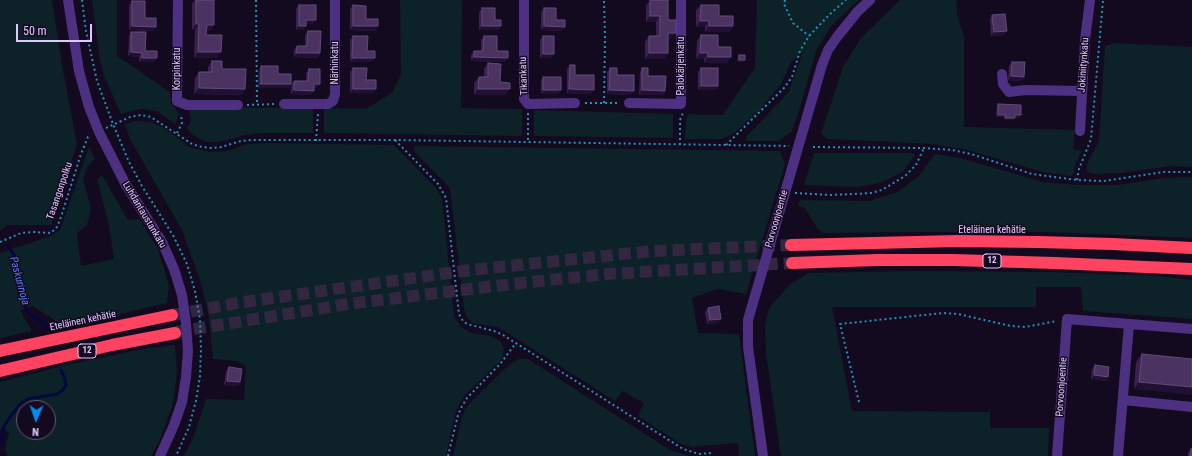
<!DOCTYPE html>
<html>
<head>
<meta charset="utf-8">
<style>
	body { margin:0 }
	#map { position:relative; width:1192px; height:456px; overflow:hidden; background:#140a1f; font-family:"Roboto Condensed",sans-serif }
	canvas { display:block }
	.north { position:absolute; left:16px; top:400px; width:40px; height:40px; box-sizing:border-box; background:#140a1f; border:1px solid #665679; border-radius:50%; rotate:182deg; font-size:11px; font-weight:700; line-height:16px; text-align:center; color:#e0c8ff }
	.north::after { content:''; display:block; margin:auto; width:14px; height:18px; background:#008df3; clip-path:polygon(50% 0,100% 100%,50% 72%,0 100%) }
	.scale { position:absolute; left:16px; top:24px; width:76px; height:18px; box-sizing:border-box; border:2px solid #e0c8ff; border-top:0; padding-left:5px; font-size:12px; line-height:14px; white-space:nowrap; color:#e0c8ff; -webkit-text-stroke:3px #140a1f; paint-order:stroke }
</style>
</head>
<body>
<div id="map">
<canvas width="1192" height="456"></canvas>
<div class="north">N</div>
<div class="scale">50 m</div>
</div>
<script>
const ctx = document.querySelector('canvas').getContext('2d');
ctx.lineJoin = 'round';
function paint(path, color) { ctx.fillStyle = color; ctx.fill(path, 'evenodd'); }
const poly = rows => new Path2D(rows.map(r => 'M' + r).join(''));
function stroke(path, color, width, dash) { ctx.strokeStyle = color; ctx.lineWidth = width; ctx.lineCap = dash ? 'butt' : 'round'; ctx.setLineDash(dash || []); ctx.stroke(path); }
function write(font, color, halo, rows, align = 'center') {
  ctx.font = font + ' "Roboto Condensed",sans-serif'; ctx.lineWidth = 3; ctx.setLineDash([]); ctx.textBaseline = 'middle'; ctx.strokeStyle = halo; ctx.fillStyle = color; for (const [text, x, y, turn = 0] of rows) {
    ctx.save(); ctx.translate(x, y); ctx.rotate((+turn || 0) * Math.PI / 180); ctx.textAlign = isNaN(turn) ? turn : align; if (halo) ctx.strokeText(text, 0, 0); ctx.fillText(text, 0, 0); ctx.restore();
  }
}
paint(poly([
	[0,0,52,0,62,65,77,144,51,225,7,225,0,231],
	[92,0,117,0,117,56,170,92,171,103,179,114,175,124,157,111,141,109,121,114,105,78,100,61],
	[400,0,462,0,461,108,522,109,522,136,324,133,324,108,366,109,392,93,401,74],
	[757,0,859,0,831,26,816,51,801,104,792,131,779,141,747,141,746,137,788,93,803,52,791,62,781,84,760,110,733,134,721,139,685,139,686,120,688,114,723,115,755,68],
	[900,0,956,0,957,15,964,37,964,127,1075,130,1073,149,1082,151,1076,162,1074,173,1071,176,1043,172,964,149,932,144,828,139,821,134,843,67,861,38],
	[1114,43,1192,47,1192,167,1171,166,1121,173,1095,174,1087,172,1087,164,1099,141,1105,46],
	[189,107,313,108,313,133,262,133,245,135,219,142,207,142,193,135,187,129,191,121],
	[534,110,673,114,673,138,534,136],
	[136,121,151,122,166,129,189,147,209,152,228,151,247,144,266,143,394,145,436,188,442,199,454,316,461,327,471,333,491,336,500,341,504,348,502,359,465,395,458,406,454,419,446,456,184,456,194,436,206,399,244,400,246,366,237,361,213,359,209,317,201,283,182,230,130,139,125,124],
	[414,146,780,151,785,164,746,294,717,289,692,298,698,333,739,334,755,456,739,456,738,443,692,447,681,444,638,416,644,403,622,391,615,401,498,327,472,323,467,317,464,309,450,188,415,152],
	[89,147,95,159,87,167,83,179,91,209,87,225,77,233,81,266,114,259,109,226,97,179,102,175,128,220,139,219,158,249,169,286,167,303,60,328,57,322,33,306,20,310,32,331,0,338,0,253,48,237,60,230],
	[814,153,911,153,915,155,903,172,880,183,856,187,804,185],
	[935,154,960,158,1043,182,1078,185,1118,185,1164,178,1192,177,1192,238,1046,232,908,232,823,233,817,228,805,208,798,206,800,200,870,201,897,192,918,177],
	[915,271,1050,272,1157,276,1192,280,1192,319,1083,311,1081,287,1036,287,1036,307,832,307,852,411,990,412,990,428,1049,428,1048,456,781,456,766,354,765,326,769,308,790,284,809,273],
	[175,345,177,372,173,404,159,442,151,456,8,456,5,450,9,432,2,428,0,431,0,382,66,365,142,349],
	[24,408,48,408,48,432,24,432],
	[519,359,528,359,670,450,689,456,453,456,461,420,465,409,473,400,511,363]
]), '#0d2129');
stroke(poly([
	[8,246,14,255,17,275,23,303,29,313,51,329],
	[0,444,3,438,4,426,19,405,28,399,57,394,63,390,66,385,65,379,61,370]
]), '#04073e', 3);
stroke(poly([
	[173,315,237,303,470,270,653,251,791,245],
	[176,332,348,304,520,283,608,274,792,263]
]), '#332641', 12, [12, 6]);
stroke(poly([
	[82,0,86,31,97,81,113,124,129,162,142,186,174,237,187,264,195,291,200,319,201,349,200,376,196,401,189,427,176,456],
	[256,0,257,104],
	[785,0,784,4,793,23,809,36],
	[585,103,620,103],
	[604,103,605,38,604,0],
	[247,105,275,104],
	[528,113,528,143],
	[106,128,130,117,141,115,151,117,192,144,202,147,211,148,221,147,241,141,253,140,395,140,789,146],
	[177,133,182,123,181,114],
	[395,140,438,184,446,198,459,314,463,321,467,324,494,331,503,335,683,449,699,454,711,453],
	[316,141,318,114],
	[680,145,680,120,683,113],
	[726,145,784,88,792,77,800,51,809,36,830,14,846,0],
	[813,147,924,148,952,150,971,154,1032,174,1077,180,1104,181,1164,172,1192,172],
	[1077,180,1079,169,1091,139,1103,0],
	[795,193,831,195,854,194,871,193,882,190,905,176,916,165,924,148],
	[0,242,21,233,33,232,51,233,57,227,60,220,81,154,88,137,90,136],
	[859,402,840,324,943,313,958,314,1011,326,1025,327,1057,321],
	[448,456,458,415,461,408,467,398,500,364,516,343]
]), '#2292b9', 2, [2, 3]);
stroke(poly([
	[68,0,79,71,89,107,99,132,126,185,162,242,174,269,182,295,186,323,188,351,186,377,182,402,174,425,160,456],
	[178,0,177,101,187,105,238,105],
	[524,0,524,99,528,104,575,103],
	[1002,74,1003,84,1009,92,1025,90,1082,91],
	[629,103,681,104,681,0],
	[284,104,328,104,333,101,335,94,335,0],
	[1080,131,1085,40,1090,0],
	[1123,400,1192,407],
	[763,456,748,347,748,320,822,65,828,50,837,37,858,11,870,0],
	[1057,456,1067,319,1192,329],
	[1118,456,1129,324]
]), '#4e3082', 10);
stroke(poly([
	[791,245,957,241,1038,242,1113,244,1192,248],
	[792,263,877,260,953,260,1055,263,1192,269],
	[0,351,172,315],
	[0,371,112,345,175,333]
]), '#ff4361', 12);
paint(poly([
	[195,0,214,0,214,25,210,31,207,31,206,35,217,58,194,58,195,30,192,30,192,4],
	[650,0,668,20,671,39,668,39,668,53,664,59,645,59,645,42,649,36,656,36,656,22,646,22,646,6],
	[132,1,145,18,153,31,129,30,129,5],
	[299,5,313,24,306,24,306,26,303,30,296,30,296,9],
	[353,5,366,19,375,31,350,30,350,9],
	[701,5,719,16,733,26,729,32,705,32,705,27,696,27,696,10],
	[482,8,501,26,498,30,479,30,479,12],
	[544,8,556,20,562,31,541,30,541,12],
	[992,15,1007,31,1004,35,991,36,990,19],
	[308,31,318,58,294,57,294,50,297,46,305,46,305,35],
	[131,32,145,51,154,62,139,62,139,57,128,56,129,36],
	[701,35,718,47,727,63,704,63,704,59,696,59,697,41],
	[353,36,367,51,372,62,350,62,350,40],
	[484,36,497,51,505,62,471,61,471,55,474,51,481,51,481,40],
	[543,36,551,58,540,58,540,40],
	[739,55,744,62,737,62,738,57],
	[212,61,245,89,241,95,194,94,195,78,199,72,208,72,208,67],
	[1012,62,1021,81,1008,80,1009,66],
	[488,63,500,82,505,95,474,95,474,83,479,77,484,77,484,69],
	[570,65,575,75,591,94,567,94,567,69],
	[261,66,278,74,291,84,288,88,258,88,259,70],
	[353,68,366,80,373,93,350,93,350,72],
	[610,68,617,75,631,95,607,94,607,72],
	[642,68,648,76,665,91,663,95,639,95,640,72],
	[701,68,718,86,715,90,698,90,698,72],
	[309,69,317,88,314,88,311,95,291,94,291,85,294,81,306,81,306,73],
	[543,77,558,94,541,94,541,81],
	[998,104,1021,115,1019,118,1015,117,1013,120,1004,120,1004,117,996,117,997,106],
	[708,308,721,319,718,323,707,324,705,312],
	[1142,354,1192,359,1134,389,1136,362],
	[1095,365,1108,377,1106,381,1091,379,1092,369],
	[229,367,240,382,238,386,224,385,226,371],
	[1191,449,1192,456,1188,456,1188,453]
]), '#39214e');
paint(poly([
	[650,16,660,16,656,22,646,22],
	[306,20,316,20,313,24,303,24],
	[700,21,709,21,705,27,696,27],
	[196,24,199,24,195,30,192,30],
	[207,25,214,25,210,31,202,31],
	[132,26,156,27,153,31,129,30],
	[299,26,306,26,303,30,296,30],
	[353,26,378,26,375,31,350,30],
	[482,26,501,26,498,30,479,30],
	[544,26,565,27,562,31,541,30],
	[709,26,733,26,729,32,705,32],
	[1007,31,1004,35,991,36,994,32],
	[668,33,676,33,671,39,664,39],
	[131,52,142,53,139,57,128,56],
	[198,52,221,52,217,58,194,58],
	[296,53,320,53,318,58,294,57],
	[649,53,668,53,664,59,645,59],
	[700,53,708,53,704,59,696,59],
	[543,54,554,54,551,58,540,58],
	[474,57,508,58,505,62,471,61],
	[708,57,731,57,727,63,704,63],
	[142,58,157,58,154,62,139,62],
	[352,58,375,58,372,62,350,62],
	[739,60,745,60,744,62,737,62],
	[1011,76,1024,77,1021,81,1008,80],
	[261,84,291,84,288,88,258,88],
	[314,84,320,84,317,88,311,88],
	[701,86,718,86,715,90,698,90],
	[199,88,245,89,241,95,194,94],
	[353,89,376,89,373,93,350,93],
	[478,89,510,89,505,95,474,95],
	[569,89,594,90,591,94,567,94],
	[294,90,314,91,311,95,291,94],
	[543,90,561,90,558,94,541,94],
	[609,90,634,91,631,95,607,94],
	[642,90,665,91,663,95,639,95],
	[998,115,1006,115,1004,117,996,117],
	[1015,115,1021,115,1019,118,1013,117],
	[1005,118,1015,118,1013,120,1004,120],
	[721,319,718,323,707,324,710,320],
	[1094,375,1108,377,1106,381,1091,379],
	[227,381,240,382,238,386,224,385],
	[1139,382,1192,387,1192,395,1134,389]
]), '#221033');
const building = poly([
	[196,0,214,0,214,25,207,25,206,35,222,35,221,52,198,52,199,24,196,24,196,0],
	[650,0,668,0,668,20,676,20,676,33,668,33,668,53,649,53,649,36,660,36,660,16,650,16,650,0],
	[132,1,145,1,145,18,156,18,156,27,132,26,132,1],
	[299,5,316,5,316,20,306,20,306,26,299,26,299,5],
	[353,5,366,6,366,19,378,19,378,26,353,26,353,5],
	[701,5,719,5,719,16,733,16,733,26,709,26,709,21,700,21,701,5],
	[482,8,495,8,495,20,501,20,501,26,482,26,482,8],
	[544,8,556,8,556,20,565,20,565,27,544,26,544,8],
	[1005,14,1007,31,994,32,992,15,1005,14],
	[308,31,321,31,320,53,296,53,297,46,307,46,308,31],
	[131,32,146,32,145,51,157,51,157,58,142,58,142,53,131,52,131,32],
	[701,35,718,35,718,47,731,47,731,57,708,57,708,53,700,53,701,35],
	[353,36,368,36,367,51,375,51,375,58,352,58,353,36],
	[484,36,497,36,497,51,508,51,508,58,474,57,474,51,483,51,484,36],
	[543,36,554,36,554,54,543,54,543,36],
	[739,55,745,55,745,60,739,60,739,55],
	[212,61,222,61,222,69,246,69,245,89,199,88,199,72,212,72,212,61],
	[1012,62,1025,62,1024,77,1011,76,1012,62],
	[488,63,501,64,500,82,510,83,510,89,478,89,479,77,488,77,488,63],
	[570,65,575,65,575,75,594,75,594,90,569,89,570,65],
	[261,66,278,66,278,74,291,74,291,84,261,84,261,66],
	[353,68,367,68,366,80,376,80,376,89,353,89,353,68],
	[610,68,617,68,617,75,634,75,634,91,609,90,610,68],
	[642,68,648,68,648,76,666,76,665,91,642,90,642,68],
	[701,68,718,68,718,86,701,86,701,68],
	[309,69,320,69,320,84,314,84,314,91,294,90,294,81,308,81,309,69],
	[543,77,561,77,561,90,543,90,543,77],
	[998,104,1021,105,1021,115,1015,115,1015,118,1005,118,1006,115,998,115,998,104],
	[719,306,721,319,710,320,708,308,719,306],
	[1142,354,1192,359,1192,387,1139,382,1142,354],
	[1095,365,1109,367,1108,377,1094,375,1095,365],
	[229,367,242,369,240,382,227,381,229,367],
	[1191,449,1192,449,1192,456,1190,456,1191,449]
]);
paint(building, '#4b3361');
stroke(building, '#624a7a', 1);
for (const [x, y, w] of [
	[992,261,18],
	[87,351,18]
]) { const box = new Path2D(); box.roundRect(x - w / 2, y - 7, w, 14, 3); ctx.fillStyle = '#140a1f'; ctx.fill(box); stroke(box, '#e0c8ff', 1); }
write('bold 9px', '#e0c8ff', null, [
	["12",992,261],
	["12",87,351]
]);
write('10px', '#e0c8ff', '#140a1f', [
	["Närhinkatu",335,63,-90],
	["Jokiniitynkatu",1084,65,-86],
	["Palokärjenkatu",681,66,-90],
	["Korpinkatu",177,69,-90],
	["Tikankatu",524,76,-92],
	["Tasangonpolku",60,191,-71],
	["Luhdantaustankatu",144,215,59],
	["Porvoonjoentie",777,219,-74],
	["Eteläinen kehätie",992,230],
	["Eteläinen kehätie",83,321,-12],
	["Porvoonjoentie",1062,387,-86]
]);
write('italic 11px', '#567bff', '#140a1f', [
	["Paskurinoja",19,281,75]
]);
</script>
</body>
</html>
